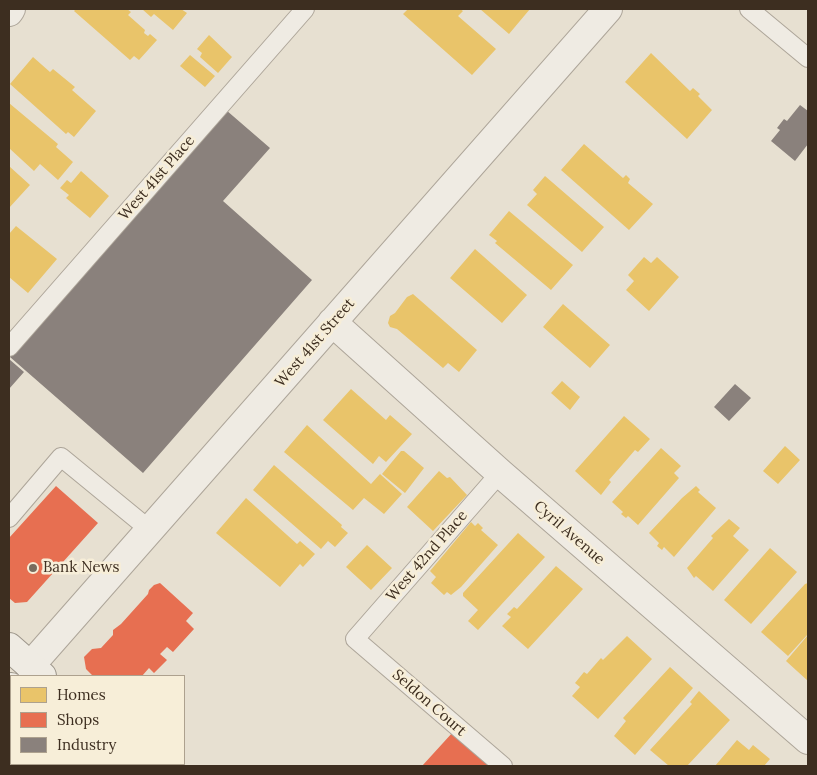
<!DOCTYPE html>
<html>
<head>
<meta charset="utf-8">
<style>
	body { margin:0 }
	#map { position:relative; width:817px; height:775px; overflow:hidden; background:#e7e0d1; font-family:Lora,serif }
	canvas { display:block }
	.frame { position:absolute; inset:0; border:10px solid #3d2e20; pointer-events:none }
	.legend { position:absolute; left:10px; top:675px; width:175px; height:90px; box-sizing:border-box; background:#f7eed8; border:1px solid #ada18e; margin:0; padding:6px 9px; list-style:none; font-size:15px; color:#3d2e20 }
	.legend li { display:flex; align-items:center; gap:10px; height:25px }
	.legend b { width:25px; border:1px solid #ada18e }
</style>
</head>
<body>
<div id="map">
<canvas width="817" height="775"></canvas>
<div class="frame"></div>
<ul class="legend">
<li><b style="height:14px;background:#e9c46a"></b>Homes</li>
<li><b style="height:14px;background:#e76f51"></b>Shops</li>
<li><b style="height:14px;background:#8a817c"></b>Industry</li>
</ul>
</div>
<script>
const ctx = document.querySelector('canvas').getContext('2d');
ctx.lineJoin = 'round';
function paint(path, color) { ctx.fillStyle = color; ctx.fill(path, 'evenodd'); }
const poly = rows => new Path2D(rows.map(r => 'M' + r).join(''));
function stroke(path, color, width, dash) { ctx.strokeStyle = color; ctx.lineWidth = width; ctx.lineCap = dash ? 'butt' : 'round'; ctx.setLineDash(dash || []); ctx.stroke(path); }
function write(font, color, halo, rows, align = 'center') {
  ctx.font = font + ' Lora,serif'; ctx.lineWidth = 5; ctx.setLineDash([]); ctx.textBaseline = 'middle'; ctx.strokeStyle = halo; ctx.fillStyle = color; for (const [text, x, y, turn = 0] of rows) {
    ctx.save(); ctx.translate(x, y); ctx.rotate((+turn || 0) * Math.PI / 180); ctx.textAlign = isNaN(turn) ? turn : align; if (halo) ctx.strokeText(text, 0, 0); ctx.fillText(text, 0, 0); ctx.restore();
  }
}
paint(poly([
	[76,9,127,9,131,12,128,15,145,30,144,33,148,36,150,34,157,40,139,60,134,56,130,60,74,11],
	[142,9,181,9,187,13,173,30,154,14,151,17],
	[408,9,460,9,463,11,458,16,496,49,472,75,403,14],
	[480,9,530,9,509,34],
	[209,35,232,57,218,73,200,57,202,53,197,49],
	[651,53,690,91,693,88,700,94,698,96,712,110,687,139,625,82],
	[190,55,215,76,205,87,180,66],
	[33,57,50,72,53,69,75,87,72,90,96,111,74,137,68,132,66,134,10,84],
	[9,103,58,144,56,147,73,162,58,180,40,164,34,171,9,148],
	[584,144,623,178,626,175,630,179,628,183,653,204,629,230,561,170],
	[9,166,30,185,9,208],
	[81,171,109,196,90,218,66,198,69,195,60,188,67,180,71,183],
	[545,176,604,227,582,252,527,205,537,194,533,190],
	[509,211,573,265,551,290,495,243,497,241,489,235],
	[16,226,57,259,28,293,9,277,9,234],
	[475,249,527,295,502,323,450,278],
	[644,257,651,263,657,257,679,277,649,311,626,290,634,281,628,275],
	[413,294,477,350,459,372,448,363,443,368,397,329,390,327,388,323,390,316,395,313,407,297],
	[563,304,610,345,590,368,543,327],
	[562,381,580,397,570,410,551,393],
	[351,389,386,420,390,415,412,434,386,462,379,456,373,464,323,420],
	[624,416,650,439,638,452,635,450,609,480,611,482,601,495,575,471],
	[307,425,371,484,380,474,402,494,384,514,364,498,353,510,284,452],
	[785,446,800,460,778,484,763,471],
	[661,448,681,466,674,473,679,478,638,525,628,516,626,518,621,514,623,512,612,502],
	[401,451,404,451,424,468,405,493,382,474],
	[274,465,342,525,341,527,348,533,335,547,328,541,321,549,253,490],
	[439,471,447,478,450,477,467,495,433,531,407,507],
	[696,486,700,490,698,492,716,508,674,557,664,547,662,550,657,546,659,543,649,533,682,498],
	[246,498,297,544,300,541,315,554,303,567,300,564,280,587,216,533],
	[729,519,740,528,733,536,749,550,713,591,696,576,694,578,687,568,713,538,711,536],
	[471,522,475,526,478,523,483,528,481,530,498,545,461,587,451,595,447,592,444,595,431,583,436,577,430,571],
	[518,533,545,557,478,630,468,621,478,610,463,596,463,593],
	[367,545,392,568,371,590,346,567],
	[770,548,797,572,751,624,724,600],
	[556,566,583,589,528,649,502,626,511,617,507,614,514,607,517,609],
	[808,583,808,634,788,656,761,632,805,584],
	[808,635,808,681,786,661],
	[627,636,652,659,598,719,572,696,580,687,575,683,584,672,587,674,601,658,603,660],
	[670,667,693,688,635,755,614,736,626,721,623,718],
	[699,691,730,720,687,766,669,766,650,750,692,704,690,702],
	[737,740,749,750,753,745,770,759,764,766,715,766]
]), '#e9c46a');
paint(poly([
	[56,486,98,523,27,602,15,603,9,598,9,538],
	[160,583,193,613,186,621,194,629,173,652,167,647,160,654,167,660,154,673,149,668,142,676,93,676,86,669,84,657,92,649,101,648,113,635,113,630,121,624,148,594,149,590,154,585],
	[453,732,492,766,422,766]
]), '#e76f51');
paint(poly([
	[800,105,808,111,808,144,795,161,771,141,780,130,777,128,784,119,787,121],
	[226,110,270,148,223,201,312,280,143,473,10,357],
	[9,359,24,372,9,389],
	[735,384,751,398,729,421,714,407]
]), '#8a817c');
const lane = poly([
	[749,9,808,58],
	[9,347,305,9],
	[500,473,355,639,503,766],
	[9,518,61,457,150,530]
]);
const street = poly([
	[9,12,11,9],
	[332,322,500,473,808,740],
	[30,666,608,9]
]);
const secondary = poly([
	[9,647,42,676],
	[9,690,11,687],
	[142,764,145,766]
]);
stroke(lane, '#ada599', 20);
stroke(street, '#ada599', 30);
stroke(secondary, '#9c958a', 30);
stroke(lane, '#efebe3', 18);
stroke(street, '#efebe3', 28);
stroke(secondary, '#efebe3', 28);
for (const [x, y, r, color] of [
	[33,568,5,"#786c5e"]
]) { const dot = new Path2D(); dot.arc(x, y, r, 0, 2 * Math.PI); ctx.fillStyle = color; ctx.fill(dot); stroke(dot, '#f7eed8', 2); }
write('15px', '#3d2e20', '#f7eed8', [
	["West 41st Place",157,178,-49],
	["West 41st Street",315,343,-49],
	["Cyril Avenue",569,533,41],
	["West 42nd Place",427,556,-49],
	["Seldon Court",429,703,41]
]);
write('15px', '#3d2e20', '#f7eed8', [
	["Bank News",43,568]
], 'left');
</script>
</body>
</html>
